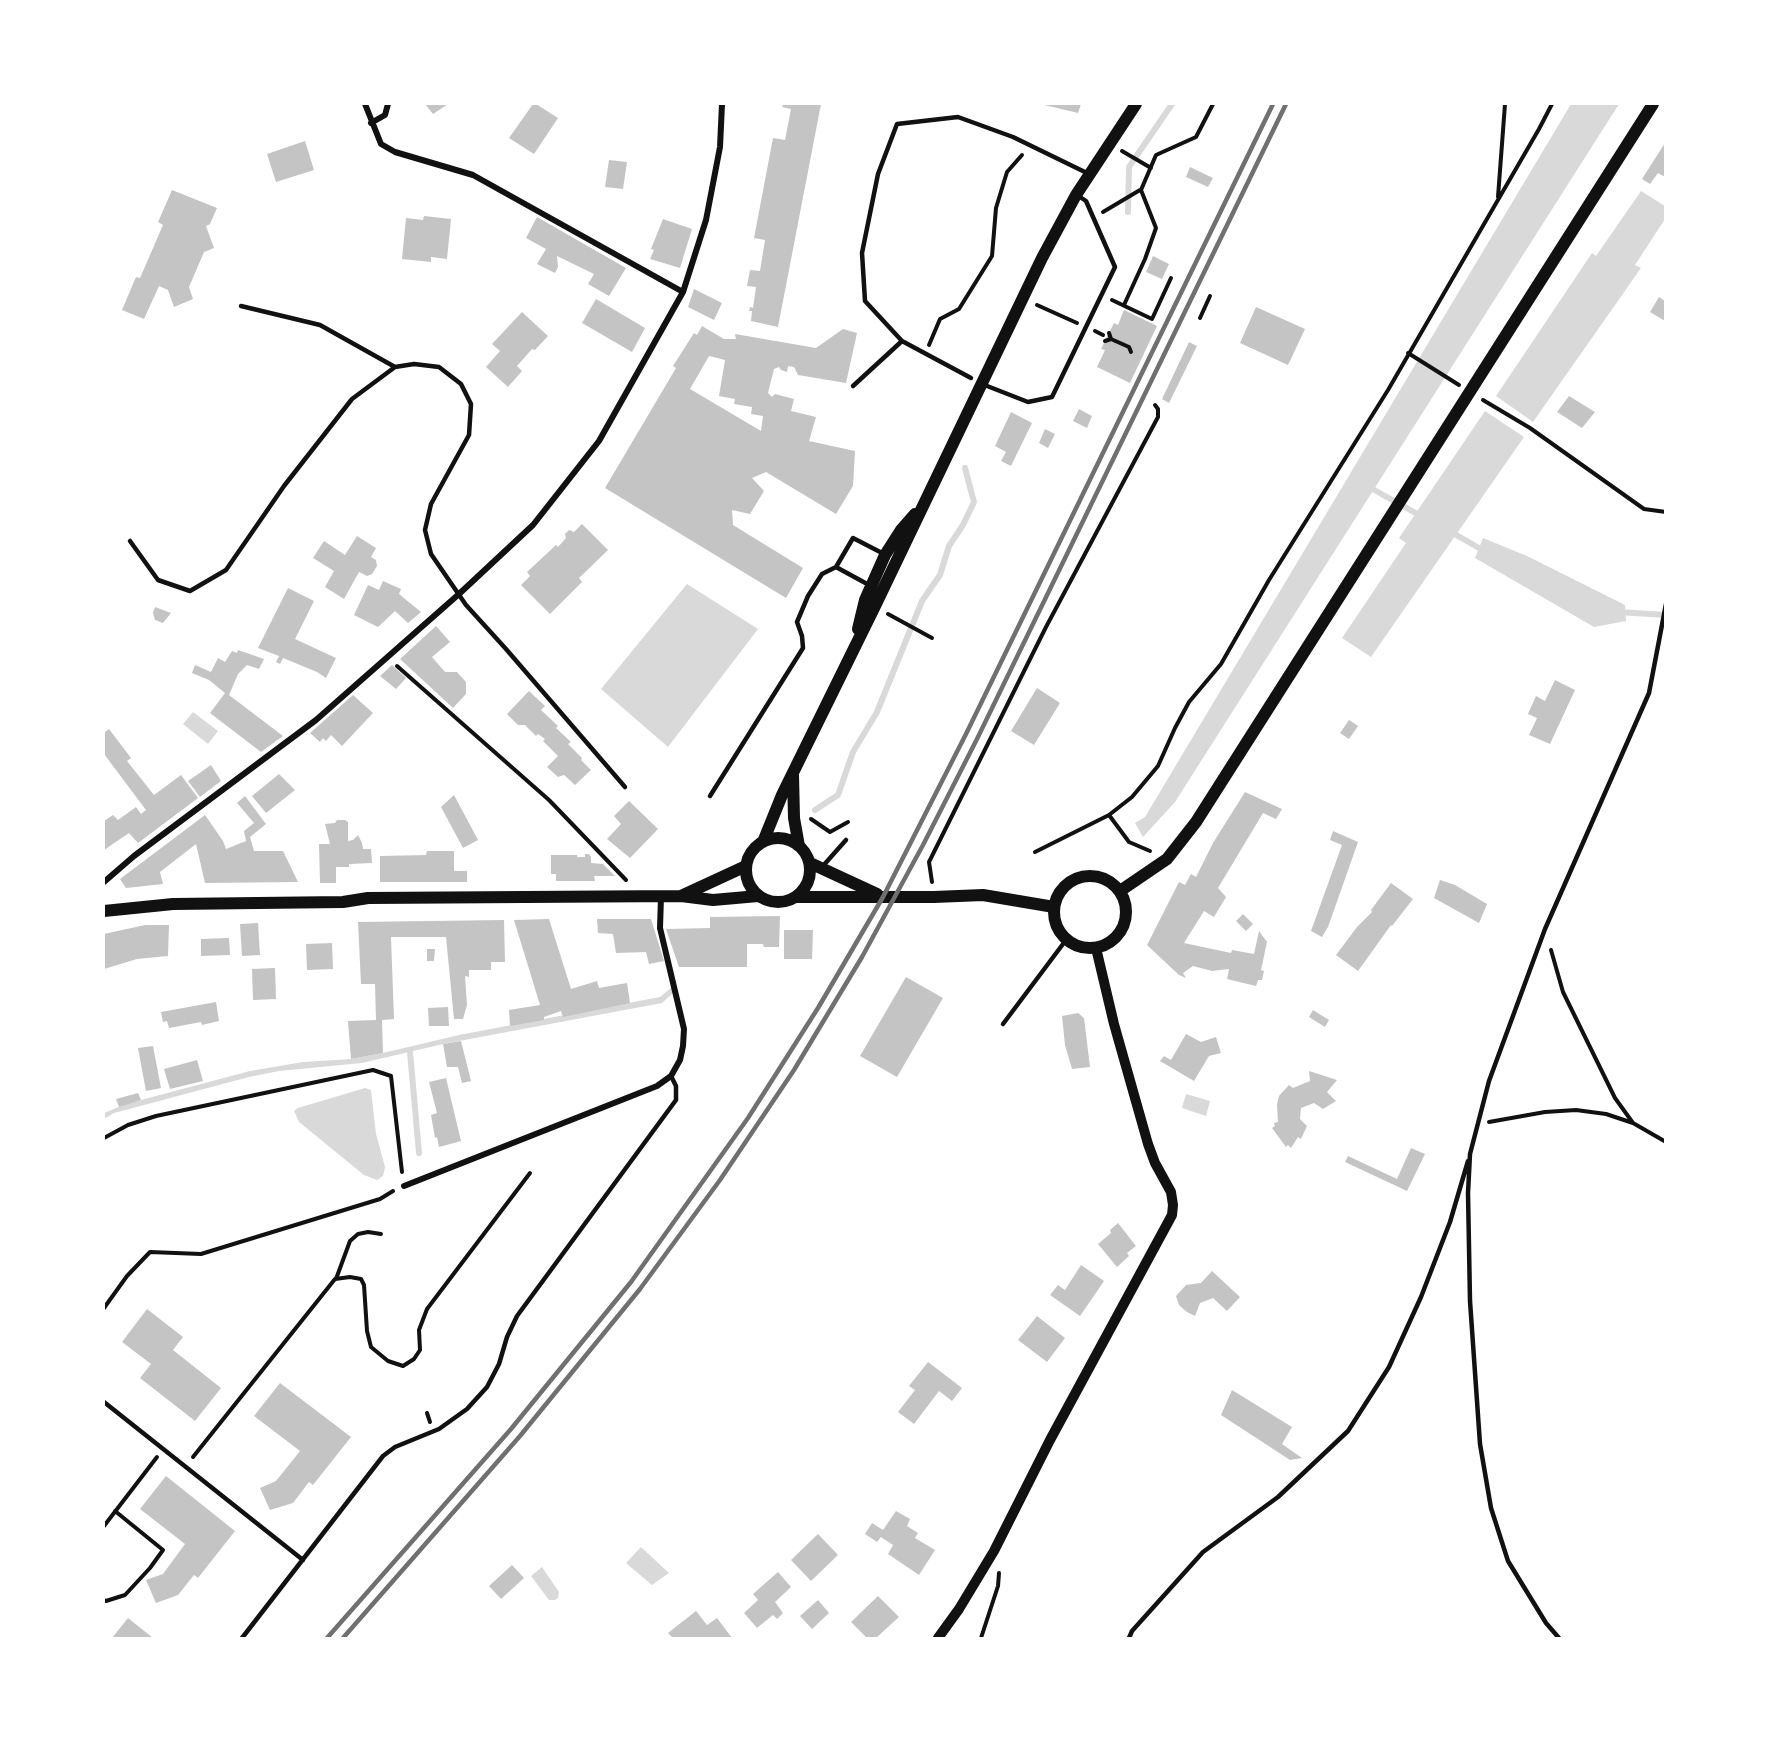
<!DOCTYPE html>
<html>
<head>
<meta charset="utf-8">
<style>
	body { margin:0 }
	#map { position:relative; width:1769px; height:1742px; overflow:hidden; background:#fff; font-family:"IBM Plex Sans",sans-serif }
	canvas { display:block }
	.frame { position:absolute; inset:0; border:105px solid #fff; pointer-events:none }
</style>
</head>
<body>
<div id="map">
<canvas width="1769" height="1742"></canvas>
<div class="frame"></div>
</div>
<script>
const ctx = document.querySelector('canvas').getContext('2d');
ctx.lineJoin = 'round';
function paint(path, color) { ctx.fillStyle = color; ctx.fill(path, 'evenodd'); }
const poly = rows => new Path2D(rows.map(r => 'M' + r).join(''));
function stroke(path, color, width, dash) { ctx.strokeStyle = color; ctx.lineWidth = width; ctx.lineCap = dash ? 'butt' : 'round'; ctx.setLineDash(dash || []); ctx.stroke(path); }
paint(poly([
	[1571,104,1619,104,1175,802,1143,837,1135,823,1145,817],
	[1641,191,1665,206,1665,219,1635,265,1641,268,1533,422,1496,396,1592,253,1596,256],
	[1485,411,1524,437,1371,657,1342,638,1406,543,1399,538],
	[1483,538,1527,556,1625,605,1626,621,1594,627,1475,558],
	[687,584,758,629,668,747,601,689],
	[193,712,218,731,208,744,183,724],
	[672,987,673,993,662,1003,443,1044,362,1063,279,1071,249,1077,114,1113,104,1119,104,1113,126,1104,250,1071,303,1062,351,1059,383,1053,459,1035,660,997],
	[365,1088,371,1090,376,1134,385,1167,383,1176,377,1180,364,1175,299,1122,294,1111,298,1108],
	[1186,1094,1210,1101,1206,1116,1182,1108],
	[641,1547,669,1573,652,1585,626,1563],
	[542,1567,559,1592,558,1598,555,1600,549,1600,531,1576]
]), '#d9d9d9');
stroke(poly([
	[1128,212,1129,167,1172,104],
	[1369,487,1421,516],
	[1451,532,1486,552],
	[1618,612,1666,615],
	[815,810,838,795,853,752,877,712,922,601,940,575,949,546,963,525,974,502,965,468],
	[410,1052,419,1153]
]), '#d9d9d9', 6);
paint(poly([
	[425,104,448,104,433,114],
	[533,104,536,104,558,118,534,154,509,138],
	[783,104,821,104,778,327,751,321,752,311,749,311,750,307,753,308,756,287,747,286,750,270,760,271,765,240,754,238,773,138,785,140,791,109,782,107],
	[1040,104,1081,104,1078,113],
	[305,141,314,170,276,182,267,154],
	[1665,143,1665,177,1658,173,1650,184,1642,179],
	[609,160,627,162,623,189,605,187],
	[1190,167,1213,178,1208,187,1186,177],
	[172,190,217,208,210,224,206,226,214,248,204,252,189,287,193,299,174,307,168,290,159,286,144,319,122,310,136,277,140,278,163,225,158,222],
	[424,216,451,219,447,259,431,257,431,262,402,259,406,218,423,220],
	[537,217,626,268,609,296,588,284,594,274,557,256,558,267,555,273,537,264,546,249,526,238],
	[663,219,692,229,680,268,650,259,654,250,651,249],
	[1153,256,1169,264,1162,279,1146,272],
	[694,289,722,303,714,320,688,307],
	[1659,297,1665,301,1665,321,1650,312],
	[596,299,645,328,632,352,582,323],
	[1256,307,1305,329,1288,365,1240,343],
	[1124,310,1157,326,1130,383,1097,367,1105,350,1101,349,1114,323,1118,325],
	[522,312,548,336,535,350,532,349,517,366,522,371,508,387,486,367,500,351,492,344],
	[702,326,724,339,736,339,735,334,816,348,843,329,857,333,846,383,798,375,794,367,788,366,787,372,781,370,779,367,774,369,768,393,772,397,775,394,794,399,791,411,816,417,809,441,855,451,853,486,836,514,766,472,752,478,764,491,750,514,732,510,733,525,803,568,786,598,605,488,676,368,673,366,694,333,697,335],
	[709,356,725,360,719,396,735,399,734,404,752,407,751,414,763,416,761,431,690,389],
	[1189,342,1197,346,1169,403,1162,399],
	[1569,396,1595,412,1582,428,1557,412],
	[1079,409,1092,416,1087,428,1073,421],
	[1011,412,1032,423,1011,466,1001,461,1006,452,995,446],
	[1045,429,1055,434,1048,448,1039,443],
	[582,524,608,550,579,578,582,582,550,614,521,585,530,576,527,572,556,545,558,547,566,538,565,534,569,530,574,532],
	[357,536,376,548,371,557,376,560,377,566,372,574,367,576,359,572,344,599,325,587,334,571,313,558,324,541,345,555],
	[383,581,401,589,399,594,421,612,408,623,395,611,378,627,354,615,368,585,379,590],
	[288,588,314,601,295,639,336,658,326,678,317,672,283,658,280,664,276,662,279,656,258,648],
	[155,607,171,613,163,623,155,620,153,613],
	[436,626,450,642,432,657,445,672,457,672,466,682,466,694,453,708,400,659],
	[238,650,264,659,259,669,247,665,238,674,229,695,283,736,261,752,210,713,225,693,209,680,192,673,195,665,211,672,218,658,225,662,232,651,237,653],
	[392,665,406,678,396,689,380,676],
	[1555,680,1575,690,1550,744,1529,735,1537,718,1528,714,1536,696,1545,701],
	[1037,688,1060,703,1034,745,1011,731],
	[529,691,545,706,541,710,558,726,556,728,571,742,568,744,582,758,581,760,591,770,575,785,564,775,558,777,547,767,558,756,543,741,545,739,538,734,536,736,525,725,518,725,507,714],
	[353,695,373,713,342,746,331,735,326,741,323,738,320,742,310,733],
	[1349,720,1358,726,1349,739,1340,733],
	[109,729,131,758,127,761,154,795,181,775,198,798,138,843,129,833,104,850,104,821,113,815,118,820,136,807,141,814,146,810,104,754,104,733],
	[211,765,221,781,200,797,188,781],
	[279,774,295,790,266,813,252,796],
	[1245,792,1282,809,1276,819,1263,813,1218,888,1226,897,1214,917,1204,911,1184,943,1231,953,1232,950,1254,954,1259,931,1267,942,1261,970,1264,971,1262,980,1258,980,1256,986,1227,979,1229,969,1212,971,1193,966,1183,973,1186,978,1179,975,1147,945,1179,882,1185,885,1191,874,1196,877,1213,843],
	[454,795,478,840,463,848,441,807],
	[245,796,266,824,250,837,254,851,283,851,298,882,205,883,196,844,160,872,163,884,126,888,120,879,205,815,223,841,226,849,246,841,244,831,254,823,237,803],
	[629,801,658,829,630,858,607,839,621,824,614,816],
	[337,820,345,820,348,822,348,841,353,840,358,835,362,843,363,849,371,849,372,863,349,864,349,867,336,867,336,883,320,883,319,844,330,844,325,824,335,823],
	[1333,831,1358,842,1328,927,1322,937,1311,931,1342,845,1330,840],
	[427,851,454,851,454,871,467,871,467,882,380,882,380,856,426,855],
	[585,854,589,854,591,857,591,863,603,864,615,876,594,876,595,881,556,881,556,874,551,874,551,855,577,855,577,857,585,857],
	[1440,880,1455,885,1487,904,1479,923,1434,898],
	[1391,883,1413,899,1392,926,1391,925,1358,971,1336,955,1357,927,1372,912,1371,910],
	[1243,914,1253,924,1246,931,1236,921],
	[780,916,779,947,764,947,763,944,747,944,747,967,679,967,666,929,710,928,710,917],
	[549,919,571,989,597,981,599,988,627,983,630,1003,563,1017,561,1011,544,1017,544,1020,510,1026,509,1010,540,1005,514,920],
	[597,919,651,919,664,961,649,964,646,952,616,953,613,934,598,933],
	[504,920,505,962,491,962,491,970,469,970,469,977,465,976,467,1005,463,1019,454,1019,446,937,391,937,394,1019,382,1020,383,1053,351,1059,348,1021,376,1020,375,984,361,984,358,922],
	[258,923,260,955,242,956,240,924],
	[145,925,169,925,168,956,137,959,104,969,104,934],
	[784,930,813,930,812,959,784,959],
	[229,938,230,955,201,956,201,939],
	[332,943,333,969,307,970,306,944],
	[427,949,435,949,434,961,427,961],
	[275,968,276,999,253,1000,252,969],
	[906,977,943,998,897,1077,860,1056],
	[216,1002,219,1021,202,1025,201,1022,169,1028,167,1021,163,1022,161,1012],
	[448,1007,449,1026,429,1026,428,1008],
	[1313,1010,1329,1020,1325,1027,1309,1017],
	[1078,1013,1084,1018,1090,1067,1072,1069,1065,1045,1062,1016],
	[1186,1034,1201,1042,1216,1037,1221,1053,1209,1056,1194,1081,1160,1061,1164,1056,1171,1060],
	[461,1041,471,1081,462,1083,458,1067,447,1067,443,1044],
	[153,1046,161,1088,146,1091,138,1048],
	[197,1060,203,1081,170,1089,164,1069],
	[1309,1071,1337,1080,1327,1092,1336,1101,1323,1109,1314,1103,1301,1108,1300,1119,1307,1126,1301,1139,1298,1137,1291,1148,1288,1145,1286,1147,1272,1128,1275,1126,1274,1123,1278,1122,1277,1105,1279,1096,1289,1085,1293,1088,1310,1081],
	[446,1078,461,1141,439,1147,437,1137,435,1138,431,1115,437,1113,429,1082],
	[138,1093,141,1100,119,1107,116,1099],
	[1411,1148,1425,1154,1407,1191,1345,1162,1348,1156,1397,1179],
	[1118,1223,1136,1246,1127,1253,1129,1256,1117,1267,1098,1244,1111,1233,1110,1230],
	[1081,1265,1104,1281,1080,1316,1050,1295,1058,1285,1065,1290],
	[1212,1271,1240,1297,1227,1311,1213,1298,1200,1303,1195,1316,1187,1312,1179,1305,1176,1296,1186,1285,1201,1283],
	[147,1309,183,1337,173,1350,221,1388,195,1421,140,1378,151,1364,122,1342],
	[1037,1316,1065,1338,1047,1362,1018,1340],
	[928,1362,962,1388,952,1401,939,1391,914,1424,898,1412,915,1390,909,1386],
	[280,1383,351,1437,313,1485,309,1482,293,1503,270,1510,260,1488,276,1481,300,1451,254,1416],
	[1232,1390,1292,1427,1282,1444,1302,1458,1290,1460,1221,1415],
	[166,1476,235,1531,198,1578,194,1575,178,1595,156,1603,146,1580,163,1574,185,1544,140,1509],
	[896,1511,910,1519,907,1526,918,1533,915,1538,935,1550,919,1575,888,1554,893,1545,881,1537,877,1542,865,1534,872,1523,883,1530],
	[818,1534,838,1555,811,1581,791,1560],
	[512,1565,524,1578,501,1599,489,1586],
	[778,1572,791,1587,775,1602,783,1613,777,1619,773,1615,757,1628,744,1613,758,1600,753,1594],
	[878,1596,899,1617,876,1638,867,1638,851,1622],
	[818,1600,829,1613,812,1629,800,1616],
	[696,1611,707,1625,717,1618,732,1638,673,1638,668,1633],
	[128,1618,153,1638,112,1638]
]), '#c4c4c4');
stroke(poly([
	[1122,151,1151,168],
	[1498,197,1505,104],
	[1103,212,1140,190],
	[1112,300,1152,319,1171,278],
	[1037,305,1077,323],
	[1124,305,1145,259,1156,228,1141,190,1156,155,1196,137,1213,104],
	[1200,318,1210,296],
	[1095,331,1103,335],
	[1111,339,1129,347,1131,352],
	[1105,341,1111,339,1109,333],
	[929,345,940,319,959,309,992,256,996,208,1007,172,1022,155],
	[1408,353,1459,385],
	[1483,400,1530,428,1644,509,1666,512],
	[888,614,932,638],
	[397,666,549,800,626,880],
	[1109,815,1129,842,1150,851],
	[811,819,830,832,848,822],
	[1035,852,1109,815,1132,797,1158,766,1175,728,1189,702,1221,664,1269,580,1388,390,1539,129,1552,104],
	[932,882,929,862,1046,627,1158,417,1158,409,1155,405],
	[1551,950,1563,992,1615,1098,1633,1123],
	[1489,1122,1545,1112,1576,1110,1606,1114,1633,1123,1666,1142],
	[104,1138,128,1125,156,1116,373,1070,391,1076,402,1172],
	[336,1279,350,1241,358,1234,368,1232,381,1234],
	[104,1308,127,1276,150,1252,201,1254,380,1199,393,1191],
	[427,1413,430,1422],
	[193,1457,335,1279,350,1277,361,1279,364,1285,367,1331,371,1347,388,1361,403,1366,414,1359,420,1350,419,1330,427,1309,530,1173],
	[104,1526,157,1457],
	[104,1600,106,1601,125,1595,150,1568,163,1550,115,1511],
	[981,1638,998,1586,999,1573]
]), '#111', 4);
stroke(poly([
	[241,306,320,325,395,367,414,364,439,367,461,384,471,404,469,435,431,504,425,530,431,554,466,605,506,649,625,787],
	[902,341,865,301,862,253,878,174,897,124,958,117,1013,137,1089,174],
	[982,384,1028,402,1052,397,1115,267,1086,201,1077,195],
	[853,386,902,341,971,378],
	[130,541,158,580,190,591,226,570,284,486,352,399,395,367],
	[836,567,869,585],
	[710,796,803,648,802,636,797,622,808,596,822,574,836,567,853,538,884,554],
	[822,867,846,840],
	[1003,1024,1066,940],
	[104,1402,303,1560],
	[242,1638,383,1456,395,1447,439,1429,467,1409,487,1387,499,1364,507,1337,517,1316,676,1100,676,1086,671,1076],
	[1129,1638,1132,1631,1203,1552,1278,1497,1348,1431,1389,1367,1421,1297,1450,1222,1468,1161],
	[1559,1638,1546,1623,1508,1561,1491,1508,1480,1444,1470,1301,1468,1193,1470,1154,1489,1081,1545,929,1649,693,1666,604]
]), '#111', 4.5);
stroke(poly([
	[365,104,381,144,395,152,473,175,683,292],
	[371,123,385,115,388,104],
	[104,882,134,856,316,720,459,594,533,525,599,441,683,292,706,220,720,147,722,104],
	[404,1186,657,1086,671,1076,680,1060,683,1046,684,1029,660,928,661,897]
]), '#111', 6);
stroke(poly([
	[938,1638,959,1609,994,1551,1050,1440,1172,1215,1173,1205,1171,1192,1155,1163,1148,1144,1114,1024,1096,948]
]), '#111', 10);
stroke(poly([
	[858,629,865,600,885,555,901,530,915,514],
	[793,775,794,818,799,846],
	'746 870a32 32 0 1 1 64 0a32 32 0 1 1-64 0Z',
	[763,842,782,795,875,606,1042,258,1076,195,1136,104],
	[810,863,877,894],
	'1054 912a36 36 0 1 1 72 0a36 36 0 1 1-72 0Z',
	[1120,891,1167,859,1196,822,1653,104],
	[681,896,746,866],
	[796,897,934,897,983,895,1054,907],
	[104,911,173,904,343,902,368,898,681,896,713,900,758,896]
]), '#111', 12);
stroke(poly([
	[327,1638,511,1429,631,1282,748,1118,818,1008,883,897,966,734,1273,104],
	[343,1638,520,1436,640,1289,720,1180,794,1070,862,957,923,845,977,739,1286,104]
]), '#707070', 4.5);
</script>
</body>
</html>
